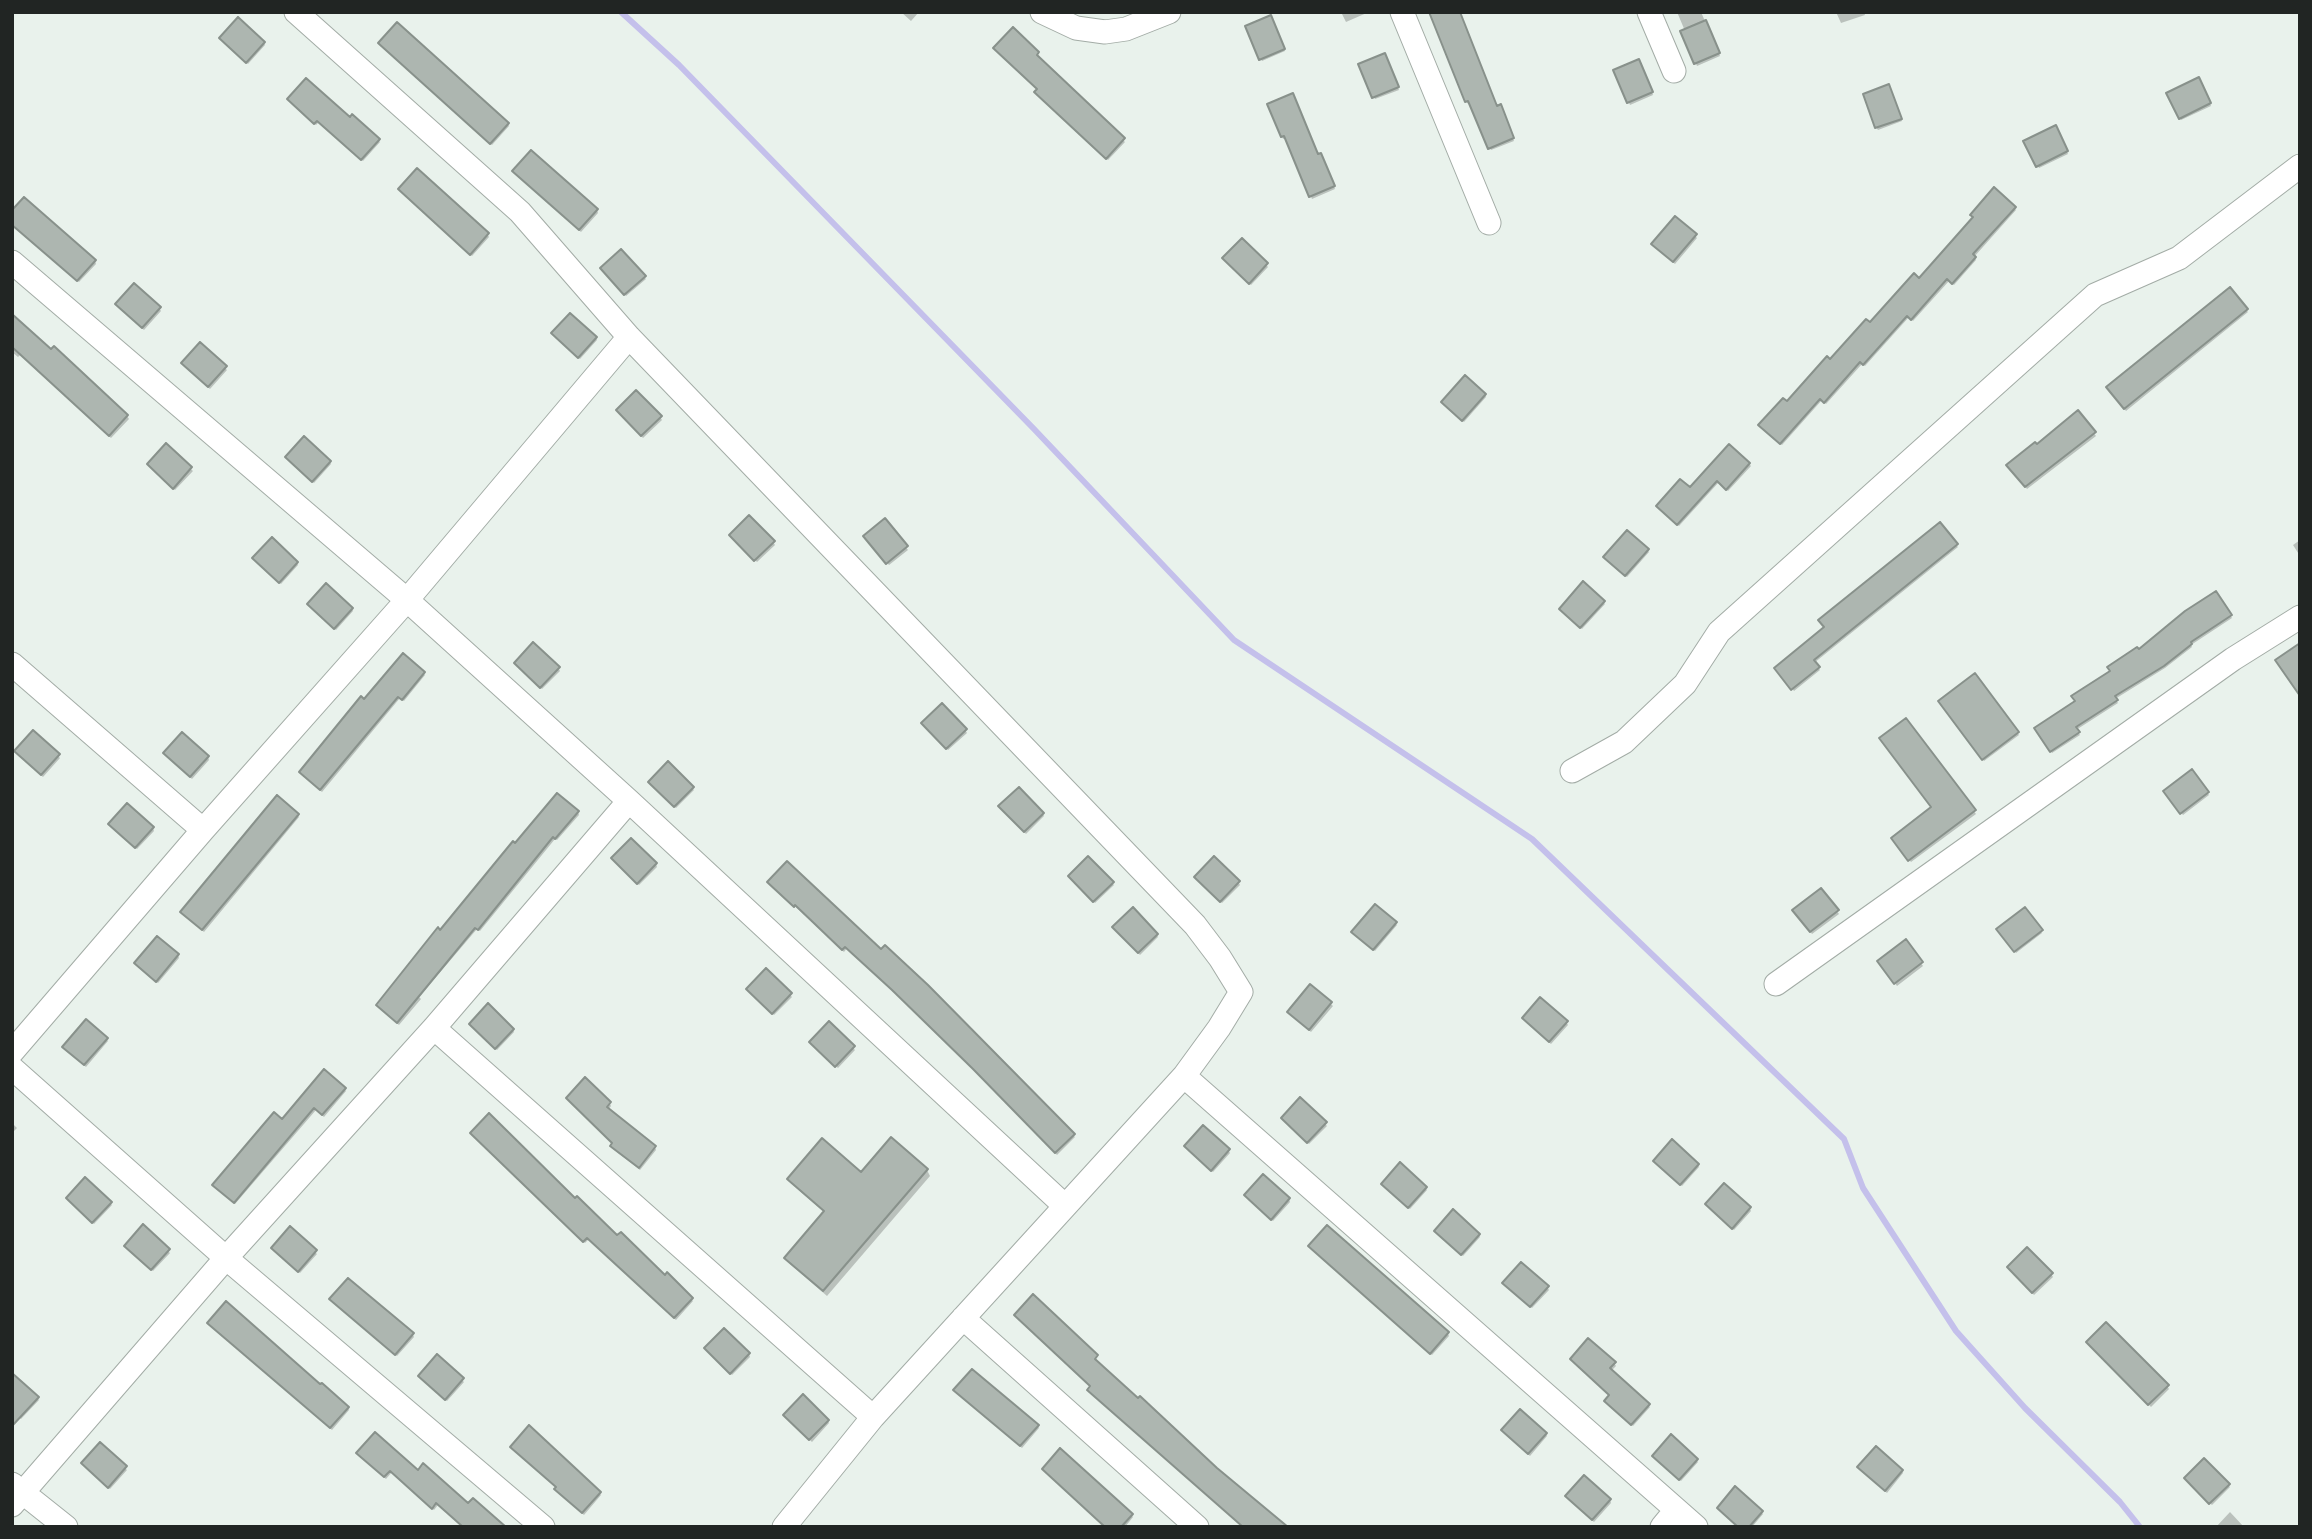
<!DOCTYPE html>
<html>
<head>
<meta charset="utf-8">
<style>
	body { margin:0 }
	#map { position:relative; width:2312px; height:1539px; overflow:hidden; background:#e9f2ec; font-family:"Exo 2",sans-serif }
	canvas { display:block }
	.frame { position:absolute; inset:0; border:14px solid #212523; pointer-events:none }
</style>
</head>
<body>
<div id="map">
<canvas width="2312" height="1539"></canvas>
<div class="frame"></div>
</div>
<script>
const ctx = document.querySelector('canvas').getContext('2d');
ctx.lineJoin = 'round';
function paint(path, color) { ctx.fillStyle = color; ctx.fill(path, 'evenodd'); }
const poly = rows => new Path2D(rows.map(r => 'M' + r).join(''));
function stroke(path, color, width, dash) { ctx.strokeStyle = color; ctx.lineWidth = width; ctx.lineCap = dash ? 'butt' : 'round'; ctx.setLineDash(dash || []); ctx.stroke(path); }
paint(poly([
	[901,12,919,12,911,21],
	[1341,12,1369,12,1346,22],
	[1677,12,1701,12,1720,56,1697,66,1682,32,1685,31],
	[1836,12,1864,12,1865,15,1841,23],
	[1431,13,1497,108,1501,109,1514,141,1491,150,1471,103,1468,104,1467,102],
	[1270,17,1285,51,1262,61,1247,27],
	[223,41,264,43,265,45,248,64],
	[381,46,508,124,509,126,492,145],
	[997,50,1038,53,1037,58,1125,142,1108,160,1038,94,1038,90],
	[1384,56,1399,90,1375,99,1361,65],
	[1639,61,1653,95,1630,105,1615,71],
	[2199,79,2211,106,2181,120,2169,94],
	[1890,89,1902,121,1878,130,1876,127],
	[291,102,378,140,380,142,363,161,319,122,316,125],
	[1269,104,1318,156,1322,157,1335,189,1312,199,1286,138,1283,139,1282,136],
	[2055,128,2068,154,2039,168,2026,142],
	[516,174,597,210,598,213,581,232],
	[401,192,487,234,489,237,472,256],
	[2014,208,2016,210,1974,257,1976,260,1954,285,1949,281,1913,321,1909,317,1865,366,1862,364,1826,404,1822,400,1782,445,1762,427,1919,280],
	[12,224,95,261,96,264,79,282],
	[1695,236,1697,238,1675,264,1655,247],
	[1242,240,1268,267,1251,285,1226,261],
	[604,270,644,277,646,279,626,296],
	[118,307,159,308,161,311,144,330],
	[2246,310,2248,312,2126,411,2109,390],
	[12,316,51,352,54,348,127,416,129,419,111,438,21,354,18,357,12,352],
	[555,336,596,338,597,340,580,359],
	[200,344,227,370,210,389,184,366],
	[1485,395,1486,397,1464,422,1445,404],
	[619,413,660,417,662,420,643,438],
	[2078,413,2096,436,2027,489,2010,468],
	[166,446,193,471,175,490,150,467],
	[289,460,330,462,331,464,314,483],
	[1749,464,1751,466,1728,491,1719,482,1679,526,1659,508,1690,490],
	[885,521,908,550,889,565,867,539],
	[733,537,773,542,775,545,757,562],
	[2300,540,2300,556,2293,545],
	[1956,545,1958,547,1814,663,1820,670,1794,691,1778,670],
	[1647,550,1649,552,1627,577,1607,559],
	[256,561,297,563,298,565,281,584],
	[2215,594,2232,618,2191,645,2192,647,2165,668,2115,699,2118,703,2076,730,2080,735,2052,753,2036,728,2077,701],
	[1603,602,1605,604,1582,629,1562,611],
	[311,607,352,609,353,611,336,630],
	[517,665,558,668,560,671,542,689],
	[423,673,425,675,404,701,400,698,322,792,302,774,364,702],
	[1975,676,2019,735,1984,761,1940,702],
	[1905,720,1976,814,1911,862,1893,839,1933,808],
	[924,725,965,730,967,733,948,750],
	[33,732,60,758,43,777,18,754],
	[167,755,208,757,209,760,192,779],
	[2192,772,2209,795,2183,815,2165,792],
	[651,784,692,788,694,790,676,808],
	[1002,809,1043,814,1044,816,1026,834],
	[578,812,579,815,557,840,555,839,480,931,477,929,419,997,421,999,399,1025,379,1008,515,845],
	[297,815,299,817,204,932,184,914],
	[111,826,153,828,154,831,137,849],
	[614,861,656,864,657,867,639,885],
	[1071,878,1112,883,1114,885,1095,903],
	[1197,879,1238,882,1240,885,1222,903],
	[771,884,881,952,1075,1137,1057,1155,977,1071,847,948,844,952],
	[1821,890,1839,914,1812,934,1795,910],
	[2025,910,2042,933,2016,953,1999,930],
	[1395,923,1397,925,1375,951,1355,934],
	[1116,930,1157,935,1158,937,1140,955],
	[1905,942,1923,966,1897,986,1879,962],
	[178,955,179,958,158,983,136,964],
	[1311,986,1333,1006,1311,1032,1291,1014],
	[750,992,790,995,792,997,774,1015],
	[1525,1021,1566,1022,1568,1025,1551,1044],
	[829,1023,855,1050,838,1068,813,1044],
	[472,1027,513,1030,514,1032,497,1050],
	[106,1039,108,1041,86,1067,66,1050],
	[585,1080,610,1104,611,1106,608,1110,655,1147,656,1150,640,1170,613,1149,614,1144],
	[344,1089,346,1091,324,1117,316,1110,235,1204,215,1187,282,1121],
	[1284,1120,1325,1124,1327,1126,1309,1144],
	[12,1123,17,1128,12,1133],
	[473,1136,575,1200,693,1301,676,1320,589,1239,585,1243],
	[1187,1149,1228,1150,1230,1153,1213,1172],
	[1657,1163,1698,1165,1699,1167,1682,1186],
	[927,1170,930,1176,827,1296,790,1264,787,1258,825,1213,793,1185,789,1179],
	[1384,1187,1425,1188,1427,1190,1410,1209],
	[1248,1198,1289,1199,1290,1202,1273,1221],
	[69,1201,110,1203,112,1205,94,1224],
	[1709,1207,1750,1209,1751,1211,1734,1230],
	[143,1227,170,1253,153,1271,128,1248],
	[290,1229,317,1254,300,1273,275,1250],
	[1437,1233,1479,1235,1480,1237,1463,1256],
	[1312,1249,1448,1334,1449,1336,1432,1355],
	[2011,1270,2051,1274,2053,1277,2034,1295],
	[348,1280,413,1335,414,1337,397,1356,333,1302],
	[1506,1286,1547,1287,1549,1290,1532,1308],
	[227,1304,348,1408,349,1410,332,1430,211,1325],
	[2090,1344,2167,1386,2169,1389,2151,1407],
	[708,1351,749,1354,750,1357,732,1375],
	[437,1357,464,1382,447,1401,421,1378],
	[1573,1362,1614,1363,1616,1366,1611,1371,1650,1407,1633,1426,1608,1403,1611,1395],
	[957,1393,1038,1426,1039,1428,1022,1448],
	[37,1398,39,1400,21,1419,12,1411],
	[787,1418,828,1421,829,1423,812,1442],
	[1505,1433,1546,1434,1547,1436,1530,1456],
	[100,1445,127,1470,110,1489,85,1466],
	[360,1456,418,1472,499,1523,438,1505,434,1510,392,1472,386,1479],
	[1655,1459,1696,1460,1698,1462,1681,1481],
	[1861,1470,1902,1471,1903,1473,1887,1493],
	[2187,1481,2228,1485,2230,1487,2212,1505],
	[558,1488,599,1493,601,1495,584,1515,558,1492],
	[1569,1499,1610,1500,1611,1503,1594,1522],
	[1761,1512,1763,1514,1752,1527,1739,1527],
	[2230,1512,2244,1527,2216,1527],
	[1131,1515,1133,1517,1125,1527,1106,1527]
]), '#0003');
stroke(poly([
	[621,12,679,65,1034,429,1234,640,1532,839,1844,1139,1863,1188,1956,1331,2025,1408,2120,1502,2140,1527]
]), '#c4c0eb', 6);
const building = poly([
	[1429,12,1460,12,1497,106,1501,104,1514,138,1488,149,1468,101,1465,102,1429,12],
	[1271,15,1285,49,1259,60,1245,26,1271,15],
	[238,17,265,42,246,63,219,38,238,17],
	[1706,20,1720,53,1694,64,1680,31,1706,20],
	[397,22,509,123,490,144,378,43,397,22],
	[1013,27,1039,52,1037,55,1125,138,1106,159,1034,92,1037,89,993,48,1013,27],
	[1385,53,1399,87,1372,98,1358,64,1385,53],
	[1639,59,1653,92,1627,103,1613,70,1639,59],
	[2199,77,2211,103,2179,119,2166,93,2199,77],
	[306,78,350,117,352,114,380,139,361,160,317,121,314,124,287,99,306,78],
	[1889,84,1902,119,1875,128,1863,94,1889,84],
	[1293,93,1318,154,1321,153,1335,186,1309,197,1284,136,1281,137,1267,104,1293,93],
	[2056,125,2068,151,2036,167,2023,141,2056,125],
	[531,150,598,209,579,230,512,171,531,150],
	[417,168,489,233,470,255,398,189,417,168],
	[1994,187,2016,207,1973,254,1976,257,1952,284,1947,279,1911,320,1907,316,1863,365,1860,362,1824,403,1820,399,1780,444,1758,425,1783,398,1787,401,1827,356,1830,359,1866,319,1870,322,1914,273,1919,278,1973,217,1970,215,1994,187],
	[24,197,96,260,77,281,12,225,12,210,24,197],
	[1675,216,1697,234,1673,262,1651,244,1675,216],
	[1242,238,1268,263,1249,284,1222,258,1242,238],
	[621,249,646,276,624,295,600,268,621,249],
	[134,283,161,307,142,328,115,304,134,283],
	[2230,287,2248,309,2124,409,2106,387,2230,287],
	[570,313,597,337,578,358,551,333,570,313],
	[12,314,51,349,54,346,128,415,109,436,12,347,12,314],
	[200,342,227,366,208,387,181,363,200,342],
	[1465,375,1486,394,1462,421,1441,402,1465,375],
	[636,390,662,416,641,436,616,410,636,390],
	[2078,410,2096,432,2025,487,2006,465,2035,442,2037,444,2078,410],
	[304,436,331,461,312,482,285,457,304,436],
	[166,443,192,467,173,489,147,464,166,443],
	[1729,444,1750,463,1726,490,1717,481,1677,525,1656,506,1680,479,1690,487,1729,444],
	[749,515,775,541,754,561,729,535,749,515],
	[885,518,908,546,886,564,863,536,885,518],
	[1940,522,1958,544,1814,660,1820,667,1791,690,1774,668,1824,627,1818,620,1940,522],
	[1627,530,1649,549,1625,576,1603,557,1627,530],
	[272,537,298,562,279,583,252,558,272,537],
	[1583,581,1605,601,1580,628,1559,609,1583,581],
	[326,583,353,608,334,629,307,604,326,583],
	[2216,591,2232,615,2191,642,2192,644,2164,666,2115,696,2118,700,2076,727,2080,732,2050,752,2034,728,2075,701,2071,696,2110,671,2107,667,2137,647,2139,649,2185,611,2216,591],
	[533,642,560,667,540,688,514,663,533,642],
	[2300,643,2300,696,2275,660,2300,643],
	[403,653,425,672,402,700,398,697,320,790,299,772,361,696,364,699,403,653],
	[1975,673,2019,732,1982,760,1938,701,1975,673],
	[942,703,967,729,946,749,921,723,942,703],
	[1906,718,1976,810,1908,861,1891,838,1931,807,1879,738,1906,718],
	[33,730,60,754,41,775,14,751,33,730],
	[182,732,209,756,190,777,163,753,182,732],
	[668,761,694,787,674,807,648,782,668,761],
	[2192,769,2209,792,2180,814,2163,791,2192,769],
	[1019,787,1044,813,1024,832,998,806,1019,787],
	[557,793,579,811,555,839,553,837,478,930,475,928,397,1023,376,1005,438,927,440,930,513,841,515,843,557,793],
	[277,795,299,814,202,930,180,912,277,795],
	[127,803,154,827,135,848,108,824,127,803],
	[631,838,657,863,637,884,611,858,631,838],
	[1088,856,1114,882,1093,902,1068,876,1088,856],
	[1214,856,1240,881,1220,902,1194,877,1214,856],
	[787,861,881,949,885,945,928,985,1075,1134,1055,1153,973,1069,892,990,845,947,842,950,795,905,794,907,767,882,787,861],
	[1821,888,1839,910,1810,932,1792,910,1821,888],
	[1375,904,1397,922,1373,950,1351,932,1375,904],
	[1133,907,1158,934,1138,953,1112,927,1133,907],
	[2025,907,2043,930,2014,952,1996,929,2025,907],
	[157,936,179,954,156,982,134,963,157,936],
	[1906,939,1923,962,1894,984,1877,961,1906,939],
	[766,968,792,993,772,1014,746,989,766,968],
	[1310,984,1332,1002,1309,1030,1287,1012,1310,984],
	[1540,997,1568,1021,1549,1042,1522,1018,1540,997],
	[488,1003,514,1029,495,1049,469,1024,488,1003],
	[86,1019,108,1038,84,1065,62,1047,86,1019],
	[829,1021,855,1046,835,1067,809,1042,829,1021],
	[324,1069,346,1088,322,1115,314,1108,234,1203,212,1185,274,1112,282,1119,324,1069],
	[585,1077,611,1102,607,1107,656,1146,639,1168,610,1146,612,1143,566,1098,585,1077],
	[1300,1097,1327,1122,1307,1143,1281,1118,1300,1097],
	[489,1113,575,1198,577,1196,617,1235,621,1232,665,1275,667,1272,693,1298,674,1318,587,1238,583,1242,470,1133,489,1113],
	[1203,1125,1230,1149,1211,1171,1184,1146,1203,1125],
	[891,1137,928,1169,823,1291,784,1258,824,1211,787,1179,822,1138,861,1172,891,1137],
	[1672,1139,1699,1164,1680,1185,1653,1161,1672,1139],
	[1400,1162,1427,1187,1408,1208,1381,1184,1400,1162],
	[1263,1174,1290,1198,1271,1220,1244,1195,1263,1174],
	[85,1177,112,1202,92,1223,66,1198,85,1177],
	[1724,1183,1751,1207,1732,1229,1705,1204,1724,1183],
	[1453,1209,1480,1234,1461,1255,1434,1231,1453,1209],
	[143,1224,170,1249,151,1270,124,1246,143,1224],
	[1327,1225,1449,1332,1430,1354,1308,1246,1327,1225],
	[290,1226,317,1250,298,1272,271,1248,290,1226],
	[2027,1247,2053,1273,2032,1293,2007,1267,2027,1247],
	[1521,1262,1549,1286,1530,1307,1502,1283,1521,1262],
	[348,1278,414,1333,395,1355,329,1299,348,1278],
	[1033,1294,1098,1355,1095,1359,1138,1398,1140,1396,1217,1468,1288,1527,1243,1527,1087,1390,1090,1386,1014,1315,1033,1294],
	[226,1301,320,1384,322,1383,349,1407,330,1428,207,1323,226,1301],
	[2106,1322,2169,1385,2148,1405,2086,1342,2106,1322],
	[724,1328,750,1353,730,1374,704,1348,724,1328],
	[1588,1338,1616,1362,1610,1368,1650,1404,1631,1425,1604,1401,1609,1395,1570,1359,1588,1338],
	[437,1354,464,1378,445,1400,418,1376,437,1354],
	[972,1369,1039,1425,1020,1446,953,1390,972,1369],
	[12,1373,39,1397,12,1426,12,1373],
	[803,1394,829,1420,809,1440,783,1415,803,1394],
	[1520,1409,1547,1433,1528,1454,1501,1430,1520,1409],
	[529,1425,601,1492,582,1513,554,1489,556,1487,510,1447,529,1425],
	[375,1432,418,1470,423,1463,468,1503,473,1498,506,1527,463,1527,436,1503,432,1509,390,1471,384,1477,356,1453,375,1432],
	[1671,1434,1698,1459,1679,1480,1652,1456,1671,1434],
	[100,1442,127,1466,108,1488,81,1463,100,1442],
	[1876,1446,1903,1470,1885,1491,1857,1467,1876,1446],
	[1060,1448,1133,1514,1121,1527,1105,1527,1042,1469,1060,1448],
	[2204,1458,2230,1484,2209,1504,2184,1478,2204,1458],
	[1584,1475,1611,1499,1592,1520,1565,1496,1584,1475],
	[1735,1486,1763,1511,1749,1527,1738,1527,1717,1508,1735,1486]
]);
paint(building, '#adb6b0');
stroke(building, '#88918b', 2);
const minor = poly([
	[296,12,520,212,629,337,1195,925,1220,958,1241,992,1219,1028,1184,1076],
	[1042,12,1076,28,1105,32,1126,29,1169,12],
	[1402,12,1489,223],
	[1649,12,1674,71],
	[12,262,407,600,629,801,1065,1206],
	[12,664,203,830],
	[1572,771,1624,742,1685,684,1719,632,2095,295,2179,258,2300,166],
	[1776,984,2233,659,2300,617],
	[434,1028,873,1417],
	[12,1052,203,830,407,600,629,337],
	[12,1068,226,1258,543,1527],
	[963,1318,1197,1527],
	[12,1484,66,1527],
	[12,1505,226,1258,434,1028,629,801],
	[784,1527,873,1417,1184,1076,1696,1527],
	[1662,1527,1676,1510]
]);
stroke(minor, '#a3aca6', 25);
stroke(minor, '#fff', 23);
</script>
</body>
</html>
